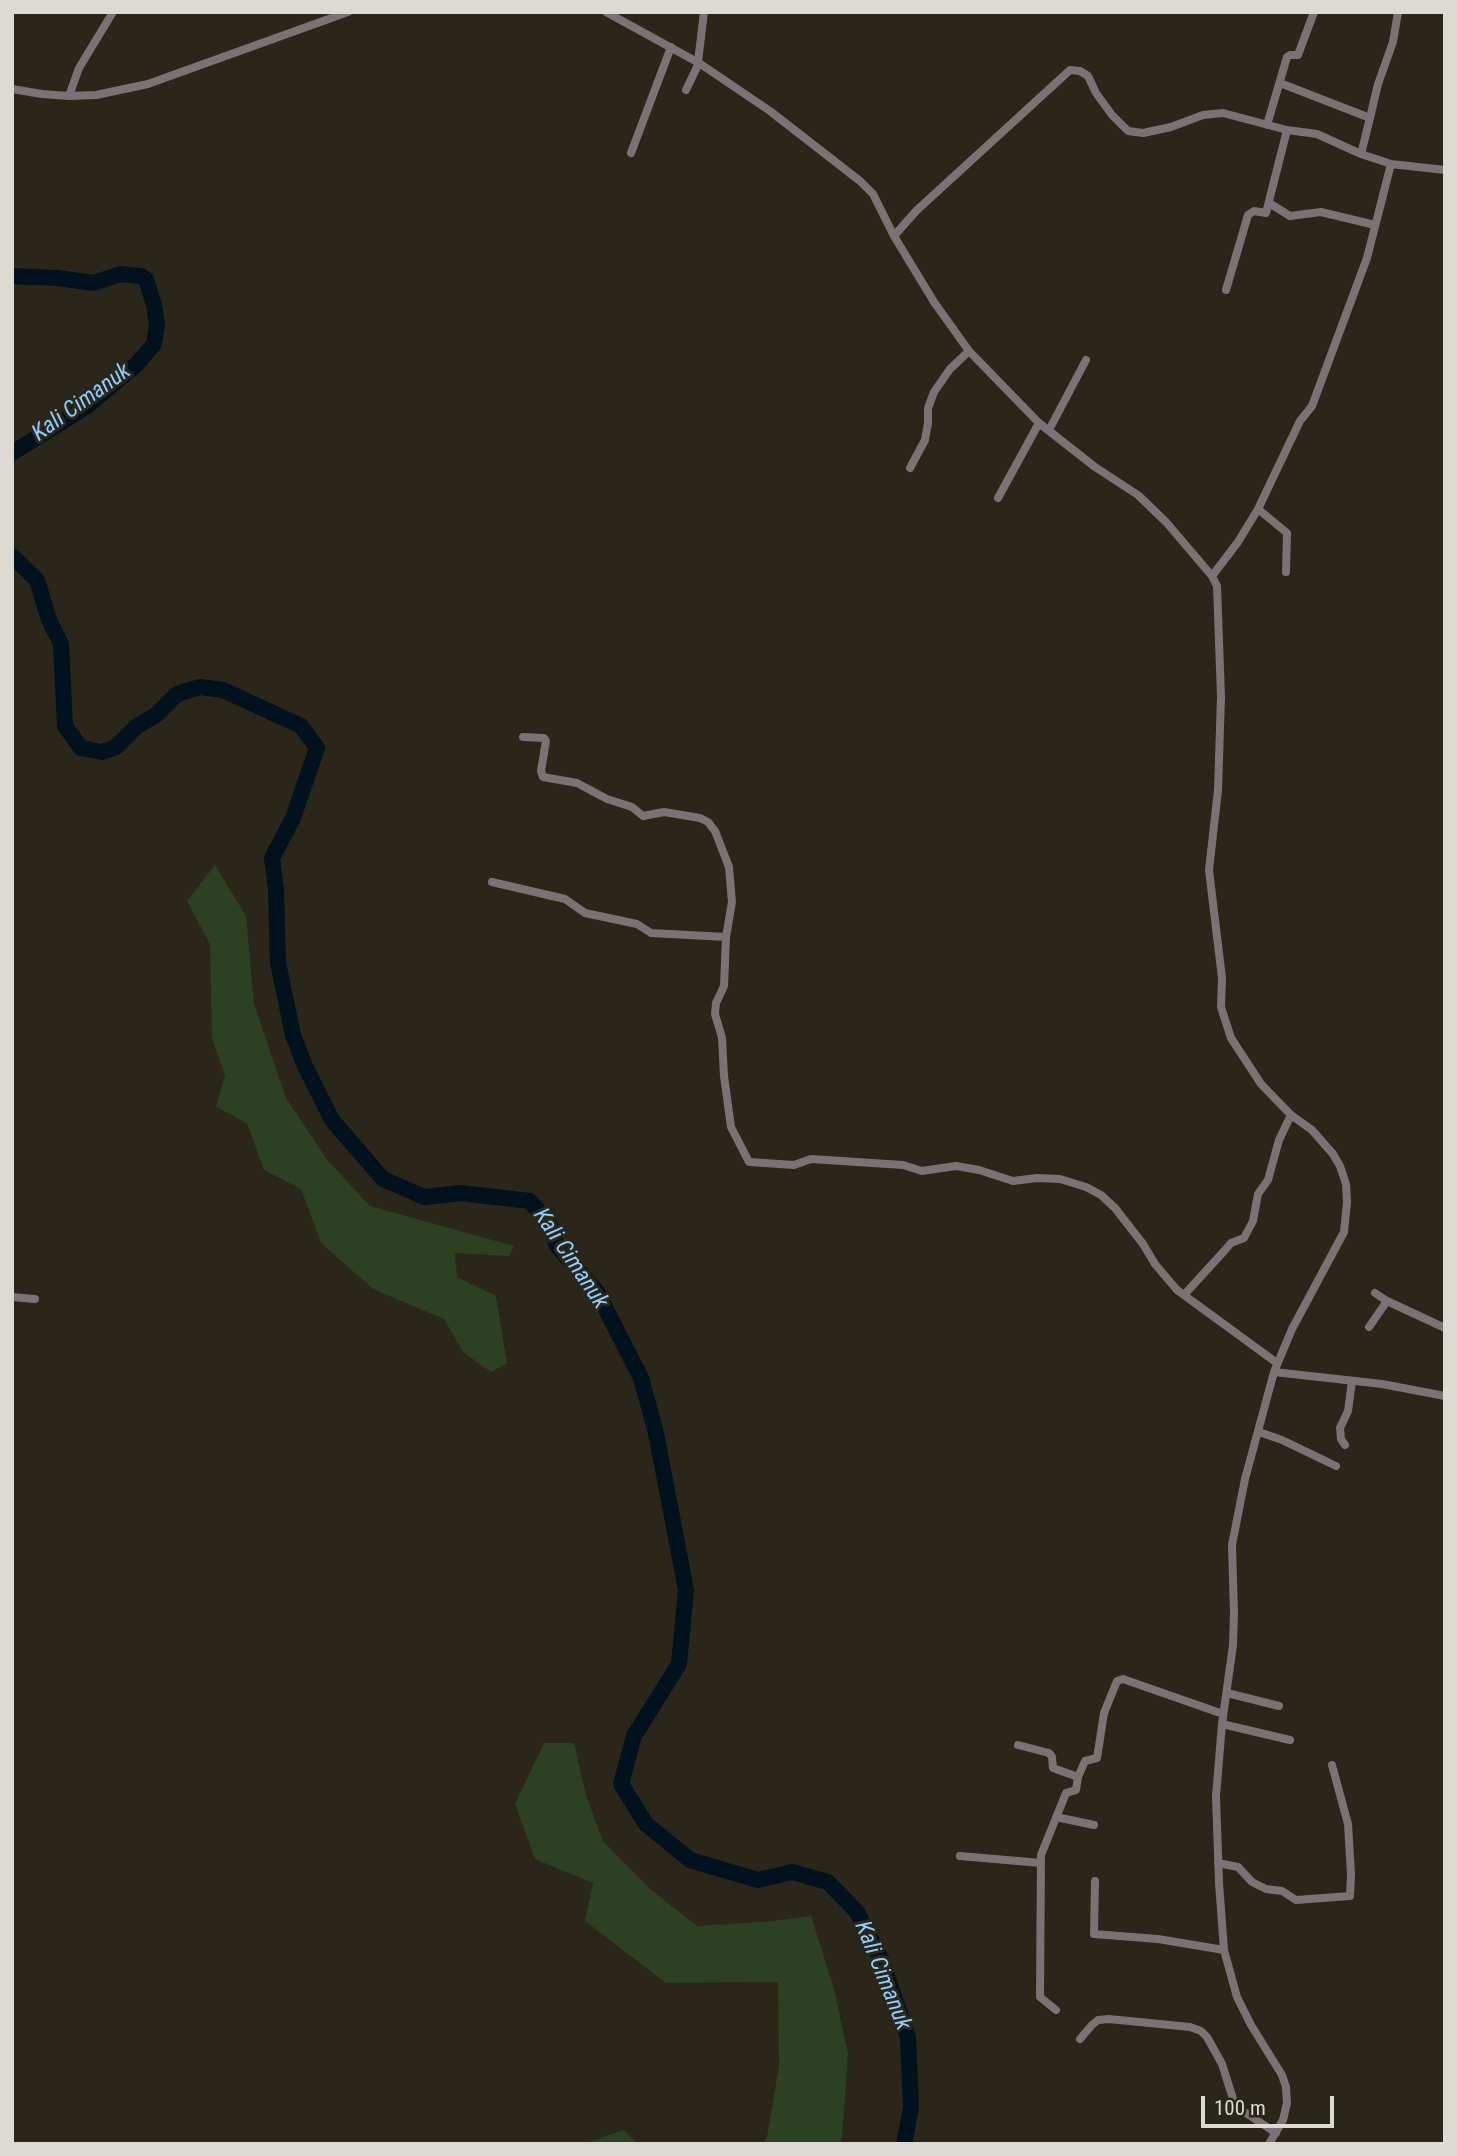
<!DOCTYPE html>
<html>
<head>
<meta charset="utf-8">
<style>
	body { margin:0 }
	#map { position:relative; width:1457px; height:2156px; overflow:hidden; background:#2a261a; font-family:"Roboto Condensed",sans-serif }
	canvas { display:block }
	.frame { position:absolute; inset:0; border:14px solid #dcdad2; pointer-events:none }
	.scale { position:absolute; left:1201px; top:2096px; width:133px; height:32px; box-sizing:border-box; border:4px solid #dcdad2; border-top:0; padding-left:9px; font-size:21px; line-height:24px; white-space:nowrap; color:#dcdad2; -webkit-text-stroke:5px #2a261a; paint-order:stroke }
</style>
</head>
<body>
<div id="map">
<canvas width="1457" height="2156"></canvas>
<div class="frame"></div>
<div class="scale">100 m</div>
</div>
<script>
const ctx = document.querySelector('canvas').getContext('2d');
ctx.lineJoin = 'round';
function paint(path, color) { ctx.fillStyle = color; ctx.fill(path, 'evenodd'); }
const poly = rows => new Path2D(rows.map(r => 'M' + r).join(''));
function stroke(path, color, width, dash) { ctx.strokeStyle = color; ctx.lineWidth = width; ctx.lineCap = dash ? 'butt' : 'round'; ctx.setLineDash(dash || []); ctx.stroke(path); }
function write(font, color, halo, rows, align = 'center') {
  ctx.font = font + ' "Roboto Condensed",sans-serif'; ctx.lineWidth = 6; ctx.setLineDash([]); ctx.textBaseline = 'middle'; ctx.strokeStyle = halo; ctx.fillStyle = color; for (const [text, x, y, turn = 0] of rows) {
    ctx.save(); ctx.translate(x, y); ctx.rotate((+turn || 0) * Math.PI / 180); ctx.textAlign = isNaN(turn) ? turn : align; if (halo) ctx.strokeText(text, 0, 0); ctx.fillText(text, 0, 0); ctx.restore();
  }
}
paint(poly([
	[215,865,246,916,254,1004,286,1098,328,1161,370,1206,514,1246,509,1256,455,1253,457,1277,496,1296,507,1363,491,1372,463,1352,444,1319,373,1289,321,1243,301,1189,264,1170,247,1123,216,1107,225,1075,212,1039,210,944,187,901],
	[544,1743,574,1743,586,1795,603,1841,649,1888,697,1926,773,1921,811,1916,834,1989,848,2054,842,2137,840,2144,762,2144,767,2137,779,2066,778,1982,666,1983,585,1921,593,1883,535,1859,515,1804],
	[624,2130,638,2144,583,2144]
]), '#2c4022');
stroke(poly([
	[12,276,58,278,94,283,120,274,141,276,146,279,154,305,157,325,154,344,136,365,86,407,12,453],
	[12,556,37,580,49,620,61,644,65,726,81,748,102,752,116,747,137,726,156,715,177,694,200,687,223,690,301,726,317,748,293,818,272,858,276,889,278,963,293,1035,305,1066,332,1120,383,1179,424,1197,461,1193,530,1201,549,1223,557,1246,597,1292,641,1378,656,1433,686,1590,679,1664,634,1736,621,1784,646,1824,690,1860,758,1880,792,1872,828,1882,857,1912,882,1961,908,2038,911,2108,904,2144]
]), '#02111e', 16);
stroke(poly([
	[606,12,699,63,770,111,860,181,873,194,894,236,934,302,969,351,1039,423,1095,467,1138,495,1166,522,1212,576,1217,586,1221,697,1218,790,1209,870,1222,978,1221,1007,1231,1038,1261,1084,1291,1115,1312,1130,1333,1154,1340,1166,1346,1184,1347,1202,1344,1232,1292,1329,1274,1372,1245,1479,1232,1545,1234,1613,1233,1645,1222,1724,1216,1796,1219,1883,1224,1950,1237,1997,1251,2025,1282,2075,1286,2087,1287,2103,1283,2120,1269,2144],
	[698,62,704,12],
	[1280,83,1370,118,1361,154],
	[12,89,42,94,69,96,96,95,148,84,348,12],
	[686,90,699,63],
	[69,96,79,68,113,12],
	[1370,118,1378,84,1393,42,1398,12],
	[1267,125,1287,57,1290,55,1298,55,1314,12],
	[631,153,671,47],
	[1269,203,1290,216,1321,212,1375,225],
	[894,236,916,211,1070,70,1080,71,1088,76,1096,93,1112,115,1128,131,1143,133,1171,127,1203,115,1223,113,1287,130,1317,134,1361,154,1391,164,1445,170],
	[1226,290,1248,215,1254,211,1266,213,1287,130],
	[1049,430,1086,360],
	[910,468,925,440,928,423,928,408,934,392,950,369,969,351],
	[998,498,1039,423],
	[1258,509,1287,533,1286,572],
	[1212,576,1238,542,1258,509,1300,421,1312,406,1367,258,1391,164],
	[523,737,544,738,546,741,541,771,543,777,577,783,607,799,632,807,643,816,664,812,700,818,708,822,715,831,729,867,732,902,726,937,724,986,716,1003,715,1014,722,1038,724,1076,731,1127,749,1162,794,1165,811,1159,903,1165,922,1171,956,1166,979,1170,1013,1181,1037,1178,1060,1179,1086,1187,1101,1195,1115,1208,1143,1244,1155,1264,1177,1290,1277,1363],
	[492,882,565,899,585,913,637,924,651,933,726,937],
	[1375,1293,1387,1301,1445,1328],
	[1184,1295,1225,1250,1231,1243,1244,1238,1253,1221,1258,1194,1268,1180,1279,1140,1291,1115],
	[12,1297,35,1299],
	[1369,1327,1387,1301],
	[1274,1372,1382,1384,1445,1396],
	[1259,1432,1282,1440,1336,1466],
	[1345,1445,1341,1439,1340,1428,1348,1411,1352,1381],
	[1227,1693,1279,1706],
	[1222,1724,1290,1740],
	[1018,1745,1049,1753,1052,1757,1053,1768,1078,1777],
	[1056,1817,1094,1825],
	[960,1856,1041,1863],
	[1218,1863,1238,1867,1252,1882,1266,1889,1282,1891,1296,1900,1350,1896,1351,1874,1348,1824,1332,1765],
	[1095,1881,1094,1934,1158,1939,1224,1950],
	[1056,2010,1040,1997,1041,1855,1066,1793,1076,1790,1078,1777,1085,1761,1097,1758,1104,1713,1117,1681,1123,1679,1223,1714],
	[1080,2039,1092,2025,1098,2020,1109,2019,1190,2027,1201,2031,1207,2037,1222,2064,1234,2102,1243,2111,1276,2133]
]), '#7a7274', 8);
write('italic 23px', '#8eceff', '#2a261a', [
	["Kali Cimanuk",82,403,-36],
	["Kali Cimanuk",570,1259,56],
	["Kali Cimanuk",882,1976,68]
]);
</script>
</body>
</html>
